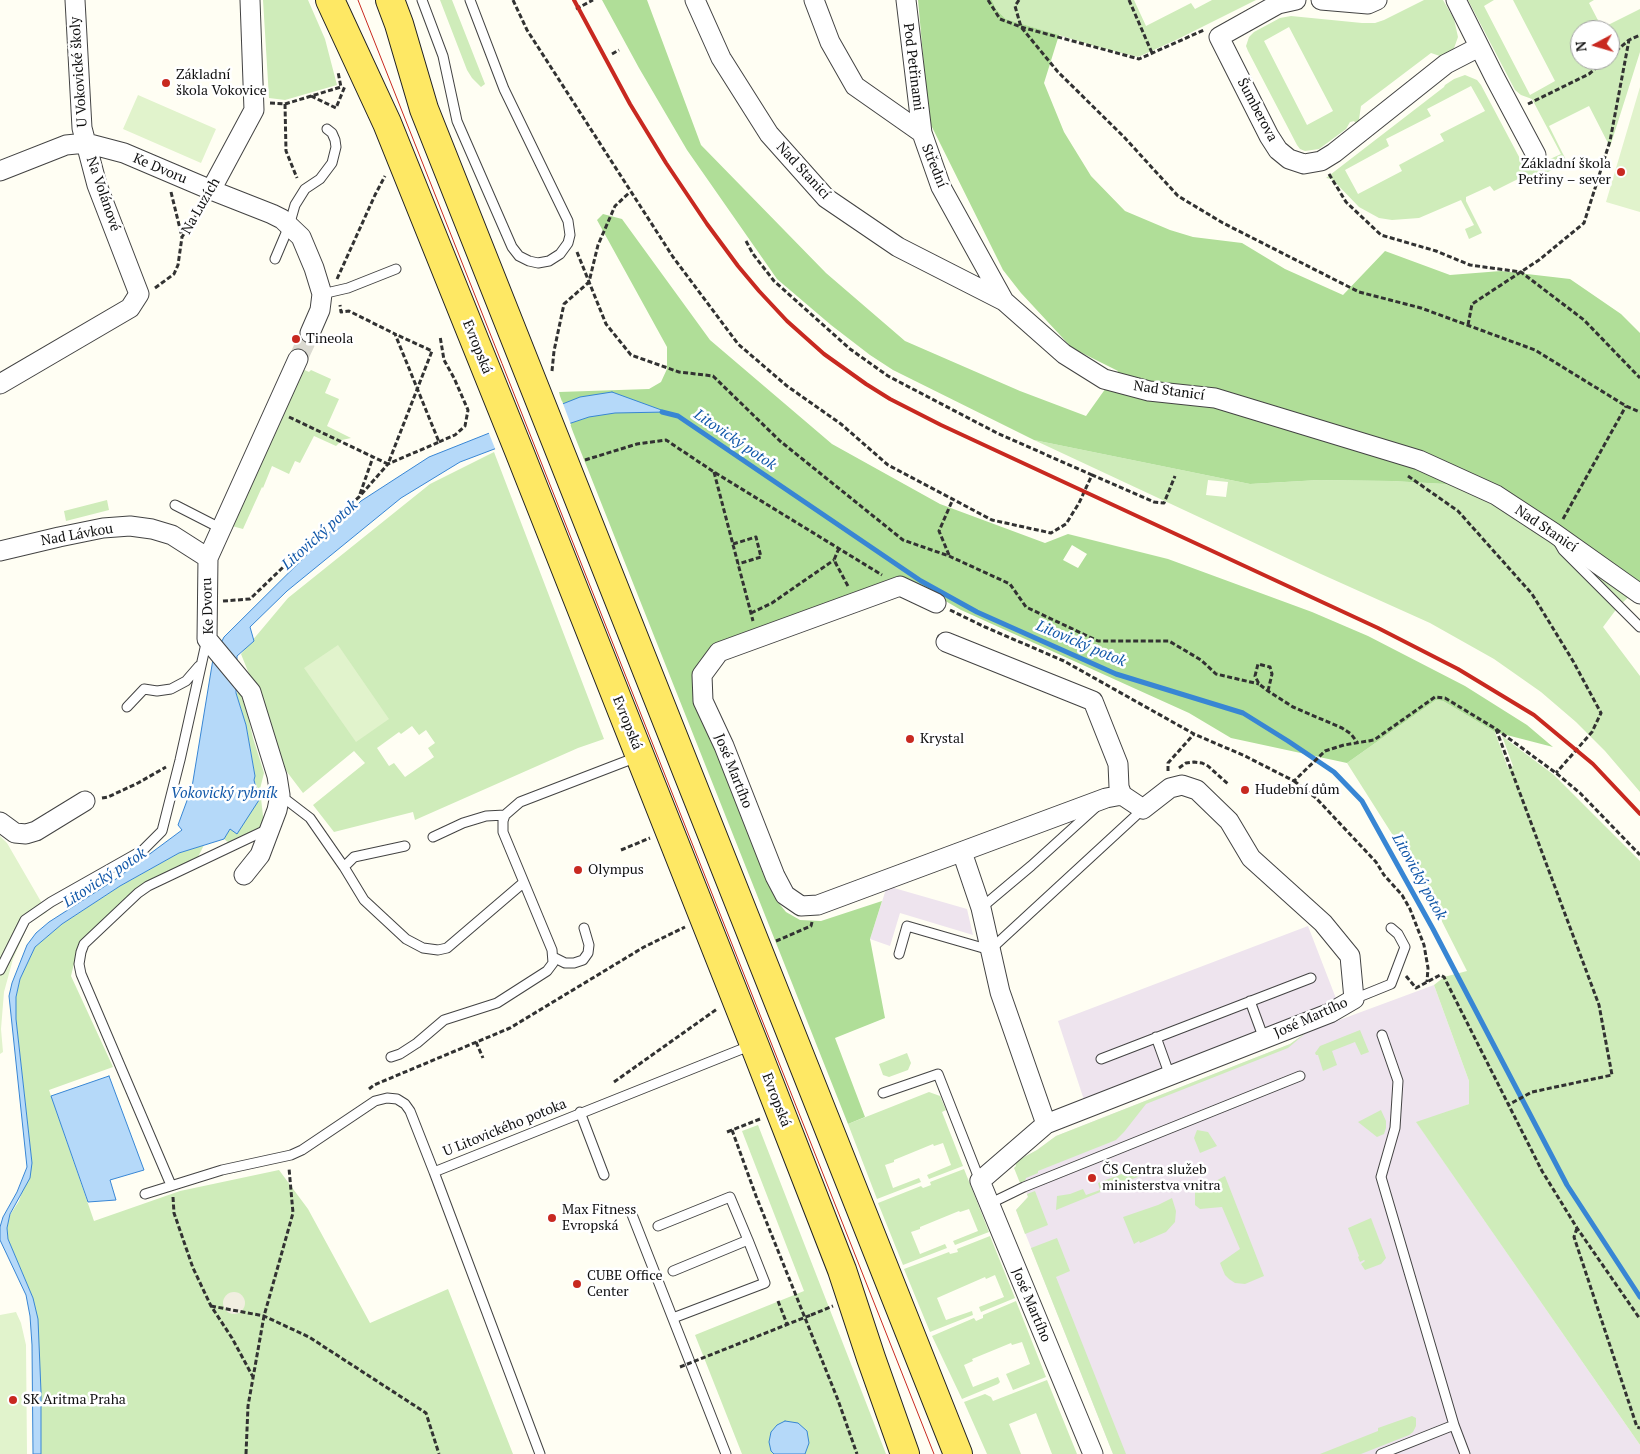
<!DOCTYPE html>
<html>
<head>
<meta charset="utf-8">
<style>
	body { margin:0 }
	#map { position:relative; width:1640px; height:1454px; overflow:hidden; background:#fffef3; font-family:"PT Serif",serif }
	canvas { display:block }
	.north { position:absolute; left:1570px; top:20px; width:50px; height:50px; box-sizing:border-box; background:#fff; border:1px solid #9f9f9f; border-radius:50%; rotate:264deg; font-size:14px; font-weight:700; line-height:20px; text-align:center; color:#101010 }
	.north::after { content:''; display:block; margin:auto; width:18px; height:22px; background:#c82920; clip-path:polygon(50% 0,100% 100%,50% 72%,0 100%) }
</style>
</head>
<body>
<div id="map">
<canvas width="1640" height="1454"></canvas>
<div class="north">N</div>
</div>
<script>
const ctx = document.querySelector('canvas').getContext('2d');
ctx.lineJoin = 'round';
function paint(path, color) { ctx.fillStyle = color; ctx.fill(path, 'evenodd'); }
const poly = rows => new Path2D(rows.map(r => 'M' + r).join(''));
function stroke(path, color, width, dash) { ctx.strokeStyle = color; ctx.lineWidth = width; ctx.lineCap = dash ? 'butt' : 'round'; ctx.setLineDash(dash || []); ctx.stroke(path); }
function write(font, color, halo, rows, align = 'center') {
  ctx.font = font + ' "PT Serif",serif'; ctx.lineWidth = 5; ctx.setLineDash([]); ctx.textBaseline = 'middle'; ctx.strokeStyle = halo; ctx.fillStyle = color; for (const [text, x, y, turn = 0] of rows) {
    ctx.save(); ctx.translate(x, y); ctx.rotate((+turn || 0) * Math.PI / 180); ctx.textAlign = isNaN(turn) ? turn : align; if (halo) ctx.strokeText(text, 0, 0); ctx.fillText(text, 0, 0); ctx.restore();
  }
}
paint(poly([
	[887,886,967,909,973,935,900,913,890,946,870,939],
	[1308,926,1337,1001,1085,1103,1058,1021],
	[1434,985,1469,1081,1469,1104,1417,1123,1640,1445,1640,1454,1113,1454,1016,1210,1028,1197,1015,1162,1037,1150,1056,1136,1290,1044,1307,1032]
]), '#eee4ee');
paint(poly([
	[263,0,308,0,325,39,337,85,285,100,269,98],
	[440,0,452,0,485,84,481,87,472,78,467,70],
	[992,0,1134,0,1146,26,1191,3,1195,9,1212,0,1256,0,1176,40,1138,57,1098,47,1006,19,996,9],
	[1424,0,1443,0,1454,19,1458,37,1453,51,1446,58,1431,53,1361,106,1358,126,1354,121,1350,122,1346,129,1319,149,1305,151,1300,149,1297,145,1248,51,1246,46,1249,37,1254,32,1280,18,1291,16,1362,23,1375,23,1384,20],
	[1289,27,1333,111,1307,125,1264,41],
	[1468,0,1494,0,1484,6,1530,95,1555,81,1513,0,1594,0,1589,3,1602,28,1640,9,1640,52,1610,147,1589,106,1549,126,1567,162,1527,183,1524,176,1494,191,1490,186,1466,197,1466,201,1482,233,1469,239,1465,229,1474,225,1461,200,1419,218,1392,220,1379,218,1359,207,1332,179,1326,178,1444,87,1445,85,1454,79,1465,75,1477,80,1481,85,1526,170,1561,154,1532,99,1521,95,1515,90],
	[1580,30,1610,30,1610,60,1580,60],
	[1471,86,1485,111,1440,134,1444,141,1399,165,1402,171,1358,194,1345,170,1389,146,1386,139,1431,116,1427,109],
	[289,363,309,372,311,370,331,379,325,393,339,399,327,426,351,438,342,440,336,446,314,436,300,463,295,461,289,474,272,466,263,488,262,487,243,529,232,526],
	[1034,440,1250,484,1319,480,1392,481,1498,487,1640,586,1618,607,1603,627,1640,676,1640,792,1605,751,1576,722,1541,692,1494,659,1430,623,1321,574],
	[1208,480,1228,482,1226,497,1206,495],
	[494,452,604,739,578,748,415,820,413,812,334,832,313,805,365,763,354,751,303,793,284,768,268,721,241,654,288,598,430,484],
	[412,726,419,735,426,730,435,743,428,748,434,757,405,777,394,763,389,766,377,748,399,732,401,734],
	[107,500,109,510,66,521,64,511],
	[242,691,253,738,264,773,260,789,264,825,256,831,229,843,224,839,230,829,237,833,258,789,254,780,255,775,246,725,236,693],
	[1436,700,1443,701,1495,732,1508,768,1513,766,1502,736,1554,775,1640,861,1640,1445,1416,1122,1469,1104,1469,1081,1434,985,1444,977,1467,971,1420,878,1347,763],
	[204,845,196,861,131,896,94,928,79,943,71,976,113,1067,49,1090,94,1221,180,1191,279,1170,308,1209,370,1323,448,1289,513,1454,41,1454,41,1392,37,1319,33,1298,8,1239,7,1228,10,1215,19,1201,32,1163,16,1019,16,997,20,979,35,947,62,924,120,886,179,853],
	[1360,1030,1369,1052,1361,1055,1355,1042,1332,1051,1337,1065,1323,1071,1318,1055,1316,1055,1315,1053,1320,1046],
	[1307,1032,1288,1048,1146,1104,1124,1132,1116,1140,1038,1171,1038,1173,1026,1178,1025,1181,1020,1183,1014,1168,1016,1166,1015,1162,1037,1150,1056,1136,1290,1044],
	[907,1053,911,1063,908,1070,889,1077,883,1075,879,1064],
	[929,1092,940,1096,946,1110,942,1112,963,1166,929,1179,927,1175,951,1165,943,1143,934,1146,933,1144,894,1160,894,1162,885,1165,893,1188,919,1178,921,1182,877,1199,848,1124],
	[1381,1110,1386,1121,1386,1128,1384,1134,1377,1137,1358,1122],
	[758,1125,886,1454,742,1454,695,1335,804,1291,742,1131],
	[1197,1130,1208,1132,1217,1146,1200,1153,1194,1138],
	[1137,1168,1145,1174,1056,1210,1057,1196,1070,1194,1083,1189,1086,1195,1100,1190,1098,1183],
	[964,1169,989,1232,955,1245,953,1241,978,1231,969,1209,960,1212,959,1211,920,1227,920,1229,911,1232,920,1254,945,1244,947,1248,903,1265,878,1203,921,1186,923,1188,931,1185,930,1182],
	[1225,1176,1264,1276,1245,1284,1235,1283,1229,1279,1225,1275,1220,1263,1240,1249,1222,1207,1200,1209,1195,1205,1195,1189,1210,1184],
	[1035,1191,1048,1225,1025,1234,1016,1210,1028,1197,1027,1194],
	[1172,1198,1176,1211,1175,1222,1166,1232,1140,1243,1139,1241,1134,1244,1123,1217,1158,1205],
	[1371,1218,1386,1258,1381,1264,1365,1270,1361,1264,1365,1261,1364,1260,1360,1262,1358,1257,1359,1256,1348,1228],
	[990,1236,1015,1298,981,1312,979,1307,1004,1297,995,1275,986,1279,985,1277,937,1298,946,1320,972,1311,973,1315,930,1332,904,1269,949,1252,950,1254,958,1252,957,1249],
	[1057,1238,1070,1271,1056,1277,1126,1454,1113,1454,1031,1248],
	[1016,1301,1046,1377,1013,1390,1006,1374,1030,1364,1022,1342,1012,1345,1011,1343,972,1359,973,1361,964,1365,973,1387,998,1377,1000,1382,998,1384,962,1399,932,1336,974,1318,976,1321,983,1318,983,1315],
	[1047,1380,1077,1454,1052,1454,1036,1413,1009,1424,1021,1454,987,1454,964,1402,985,1394,991,1397,993,1401],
	[1412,1416,1416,1418,1416,1426,1413,1432,1409,1435,1361,1454,1320,1454,1378,1431,1378,1428]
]), '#cfecba');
paint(poly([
	[602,0,647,0,701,145,826,273,905,341,1020,391,1086,416,1118,371,1072,348,1021,293,1003,270,929,121,918,0,992,0,996,9,1006,19,1059,35,1044,83,1064,132,1091,176,1125,211,1170,230,1193,237,1242,243,1285,269,1343,295,1385,251,1450,275,1501,271,1570,279,1621,314,1640,333,1640,586,1498,487,1392,481,1319,480,1250,484,1034,440,893,370,870,355,831,325,777,279,687,150,639,68],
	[603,214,622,219,710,340,832,444,940,504,1045,543,1068,534,1168,559,1312,612,1368,636,1465,686,1527,725,1553,747,1495,732,1443,701,1436,700,1347,763,1231,738,1189,713,961,610,904,577,713,645,695,673,695,701,777,901,786,912,800,920,821,921,882,901,870,939,885,1018,835,1038,865,1117,848,1124,573,432,560,396,559,392,649,389,661,382,667,369,667,347,597,220],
	[1072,545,1087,554,1078,568,1063,560]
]), '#b0de98');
paint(poly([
	[1640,87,1640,212,1606,202],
	[138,95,216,129,201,163,123,129],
	[338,645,389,719,356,742,304,668],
	[0,836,7,843,47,912,29,923,13,959,4,992,1,1029,3,1052,0,1054],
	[16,1312,21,1323,26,1345,27,1454,0,1454,0,1315]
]), '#e1f3cc');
paint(poly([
	'223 1303a11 11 0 1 1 22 0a11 11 0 1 1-22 0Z'
]), '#f1eee0');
const water = poly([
	[612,392,667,412,615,413,589,417,497,448,460,462,401,498,287,591,250,627,254,641,237,656,236,693,246,725,255,776,254,780,259,800,237,834,230,829,224,839,179,853,120,886,62,924,35,947,20,979,16,997,16,1019,32,1163,30,1178,10,1214,7,1228,8,1239,33,1298,38,1319,41,1392,41,1454,33,1454,32,1345,30,1316,26,1295,0,1240,0,1227,3,1217,17,1192,27,1167,9,996,12,983,27,945,36,933,49,922,116,879,182,830,178,825,192,787,213,659,224,637,361,501,429,457,580,397,612,392],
	[109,1076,144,1170,110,1180,116,1200,88,1202,51,1096,109,1076],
	[785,1421,798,1423,807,1431,809,1443,805,1454,774,1454,771,1451,769,1442,771,1432,777,1425,785,1421]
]);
paint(water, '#b5d9f9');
stroke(water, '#3886d4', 1);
paint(poly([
	[562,401,571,425,496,451,488,431]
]), '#fffef3');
stroke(poly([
	[662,412,678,416,921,581,977,612,1116,674,1243,713,1288,741,1334,772,1362,801,1433,929,1567,1185,1640,1297]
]), '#3886d4', 5);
stroke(poly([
	[298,359,310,333]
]), '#dbdad1', 19, [19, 9]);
const lane = poly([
	[422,0,443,56,457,121,512,247,519,256,529,261,538,263,549,261,560,254,568,243,570,235,568,221,504,89,470,0],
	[275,259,289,226,295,205,305,189,320,179,332,163,336,147,335,140,332,133,327,129],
	[322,294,348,288,396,269],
	[175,505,220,528],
	[1559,543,1563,550,1640,627],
	[127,707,144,689,157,691,171,689,186,681,199,666],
	[280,795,310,818,344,867,364,900,406,939,423,948,438,950,447,948,523,883],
	[433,837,463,823,486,816,505,815],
	[344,867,354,857,405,846],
	[981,908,1031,866,1095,808],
	[899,954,907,926,990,950,1143,809],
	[553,957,565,963,574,963,583,960,588,953,589,945,584,928],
	[0,970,25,920,51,902,143,850,162,831,180,760,207,639],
	[1354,999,1391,984,1405,947,1398,934,1391,928],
	[1250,1001,1264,1039],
	[1382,1035,1398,1081,1395,1128,1381,1177,1454,1425,1465,1454],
	[1156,1037,1170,1076],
	[391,1057,400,1054,417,1043,444,1020,497,1003,547,971,553,963,552,950,503,832,503,821,505,815,520,802,637,757],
	[1101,1059,1311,978],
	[883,1093,938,1074,980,1181],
	[580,1112,604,1175],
	[434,1172,540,1454],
	[171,1185,81,974,79,964,81,952,84,944,138,893,148,886,268,829],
	[145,1194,222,1170,291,1155,302,1150,375,1101,387,1098,397,1099,405,1104,410,1111,434,1172,752,1045],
	[989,1204,1024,1187,1300,1076],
	[631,1212,726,1454],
	[658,1226,730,1197,748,1240],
	[673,1318,765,1283,748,1240,673,1271],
	[1381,1454,1454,1425]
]);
const street = poly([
	[695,0,721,58,769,134,826,198,898,247,1004,301,1064,354,1104,379,1149,391,1215,398,1419,460,1496,495,1554,533,1640,594],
	[814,0,830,42,855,86,922,133],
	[906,0,922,133,941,187,1004,301],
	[1296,0,1278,4,1219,37,1269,136,1278,150,1289,159,1304,164,1321,161,1334,153,1446,64,1479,47],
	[1321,0,1368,4,1377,0],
	[1456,0,1495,78,1536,155],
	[0,171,66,145,86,143,124,153,211,190,272,214,282,219,301,237,314,268,322,294,320,310,310,333],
	[211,190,254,110,250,0],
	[0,384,130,308,139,294,97,185,82,128,75,0],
	[0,551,59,537,103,528,130,526,152,529,172,535,208,558],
	[936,603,900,586,719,652,702,675,703,701,724,746,775,876,785,895,801,906,818,905,1106,798,1122,795,1143,809,1170,788,1182,785,1197,790,1229,821,1251,858,1323,923,1350,956,1354,999,1330,1013,1046,1124,980,1181,1093,1454],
	[946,642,1093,701,1118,764,1119,787,1122,795],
	[0,822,15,833,26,834,36,831,85,801],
	[962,852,981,908,1000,992,1046,1124],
	[244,875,260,855,277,810,280,795,277,776,251,692,207,639,208,558,298,359]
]);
const primary = poly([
	[330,0,387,123,519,451,754,1044,842,1270,871,1358,905,1454],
	[390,0,399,24,424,109,958,1454]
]);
stroke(lane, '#434343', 11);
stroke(street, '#434343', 21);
stroke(primary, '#212121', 30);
stroke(poly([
	[513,0,527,30,673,257,738,344,787,386,841,424,888,465,992,520,1051,533,1066,524,1079,503,1092,475,1154,502,1164,503,1175,476],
	[988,0,1000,19,1021,27,1139,59,1204,30],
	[1019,0,1015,6,1021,27,1058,72,1124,137,1178,196,1223,223,1359,292,1421,308,1535,350,1626,406,1640,412],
	[1129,0,1152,53],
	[576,9,593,0],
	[612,54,619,50],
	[1610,56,1629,40,1640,35],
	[311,96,336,108,345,86],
	[270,103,285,104,341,87,338,72],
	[285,104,286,151,297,178],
	[1528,104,1589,74,1605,60],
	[1329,174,1346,202,1381,235,1436,251,1470,265,1521,272,1584,320,1640,378],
	[171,192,182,237],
	[746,241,753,254,774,281,850,349,888,376,997,433,1092,475],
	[577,252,606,324,631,355,679,372,713,376,780,441,903,540,949,556,1010,584,1026,607,1098,641,1169,641,1201,660,1216,674,1259,684],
	[337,279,375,195,385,176],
	[155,288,174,274,178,265,182,237,203,204],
	[1468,325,1472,304,1539,260,1584,223,1610,141,1629,40],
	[552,371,554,351,564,304,589,282,598,245,615,206,630,192],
	[289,417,388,464,432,351,395,334],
	[439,442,455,435,465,426,468,410,454,378,444,360,440,336],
	[585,460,637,444,666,440,714,472,882,575],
	[714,472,753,621],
	[1408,476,1458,511,1532,594,1573,661,1601,713,1592,732,1556,773],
	[360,494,373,457],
	[1563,519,1626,406],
	[733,544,756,537,761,557,738,564],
	[839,548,834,560,849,588],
	[949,555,939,531,953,499],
	[223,601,250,599,328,524,359,497,388,464,439,442,395,334,349,311,341,312,340,305],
	[950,610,985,627,1064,661,1194,734,1245,756,1294,781,1325,751,1344,745,1374,740,1435,697,1445,698,1496,729,1556,773,1580,793,1640,855],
	[751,613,772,603,834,560],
	[1268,691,1272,674,1270,667,1258,664,1255,676,1259,684,1268,691,1293,707,1342,728,1351,734,1357,742],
	[1496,729,1599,1005,1612,1075,1532,1092,1508,1105],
	[1179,768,1186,763,1194,762,1202,763,1208,766,1228,784],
	[1168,771,1168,763,1194,734],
	[1294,781,1316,798,1376,862,1384,875,1402,895,1410,909,1424,945,1428,968,1427,982],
	[102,798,108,797,138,783,166,767],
	[621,850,650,838],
	[776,941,811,926,812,922],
	[1406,976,1416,988,1440,975,1444,977,1542,1171,1577,1228,1640,1319],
	[476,1042,483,1058],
	[614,1082,717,1009],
	[369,1089,374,1085,510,1028,644,947,685,927],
	[760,1119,732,1130,756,1196,838,1400,857,1454],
	[727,1132,732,1130],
	[173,1197,174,1213,193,1268,211,1306,232,1338,253,1377],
	[1577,1228,1574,1237,1637,1427,1640,1428],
	[778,1301,787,1324],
	[211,1306,264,1316,309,1337,426,1413,439,1454],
	[811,1315,833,1306],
	[246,1454,248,1406,264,1316,293,1213,289,1168]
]), '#323232', 3, [5, 2.5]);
stroke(lane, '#fff', 9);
stroke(street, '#fff', 19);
stroke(primary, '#fee864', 28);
stroke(poly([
	[358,0,934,1454]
]), '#c82920', 1);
stroke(poly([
	[574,0,630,104,666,163,707,224,738,266,759,291,787,321,824,354,866,384,890,399,941,425,1378,628,1458,669,1534,715,1593,764,1640,814]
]), '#c82920', 4);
stroke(poly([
	[680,1367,811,1315]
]), '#323232', 3, [5, 2.5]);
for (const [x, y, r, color] of [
	[166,83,5,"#c82920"],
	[1621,172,5,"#c82920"],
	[296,339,5,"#c82920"],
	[910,739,5,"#c82920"],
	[1245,790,5,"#c82920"],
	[578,870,5,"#c82920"],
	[1092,1178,5,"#c82920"],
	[552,1218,5,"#c82920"],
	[577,1284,5,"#c82920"],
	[13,1400,5,"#c82920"]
]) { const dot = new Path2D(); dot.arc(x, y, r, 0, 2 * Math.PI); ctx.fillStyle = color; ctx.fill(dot); stroke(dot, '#fff', 2); }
write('14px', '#101010', '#fff', [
	["Pod Petřinami",913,67,83],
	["U Vokovické školy",79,72,-94],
	["Šumberova",1257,110,62],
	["Střední",934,166,68],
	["Ke Dvoru",160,169,23],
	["Nad Stanicí",803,171,47],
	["Na Volánové",103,194,71],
	["Na Luzích",201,206,-60],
	["Evropská",477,347,68],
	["Nad Stanicí",1169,391,8],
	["Nad Stanicí",1546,529,34],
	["Nad Lávkou",77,535,-10],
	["Ke Dvoru",208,606,-92],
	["Evropská",627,723,68],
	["José Martího",733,771,68],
	["José Martího",1311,1018,-24],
	["Evropská",776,1100,69],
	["U Litovického potoka",505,1128,-22],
	["José Martího",1031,1305,67]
]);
write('14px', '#101010', '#fff', [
	["Základní",176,75],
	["škola Vokovice",176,91],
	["Základní škola",1611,164,"right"],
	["Petřiny – sever",1611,180,"right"],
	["Tineola",306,339],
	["Krystal",920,739],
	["Hudební dům",1255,790],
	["Olympus",588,870],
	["ČS Centra služeb",1102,1170],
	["ministerstva vnitra",1102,1186],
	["Max Fitness",562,1210],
	["Evropská",562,1226],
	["CUBE Office",587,1276],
	["Center",587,1292],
	["SK Aritma Praha",23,1400]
], 'left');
write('italic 15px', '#1258a9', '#fff', [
	["Litovický potok",735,440,34],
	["Litovický potok",320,535,-42],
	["Litovický potok",1081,644,23],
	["Vokovický rybník",224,794],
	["Litovický potok",1419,877,61],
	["Litovický potok",105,878,-33]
]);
</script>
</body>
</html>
